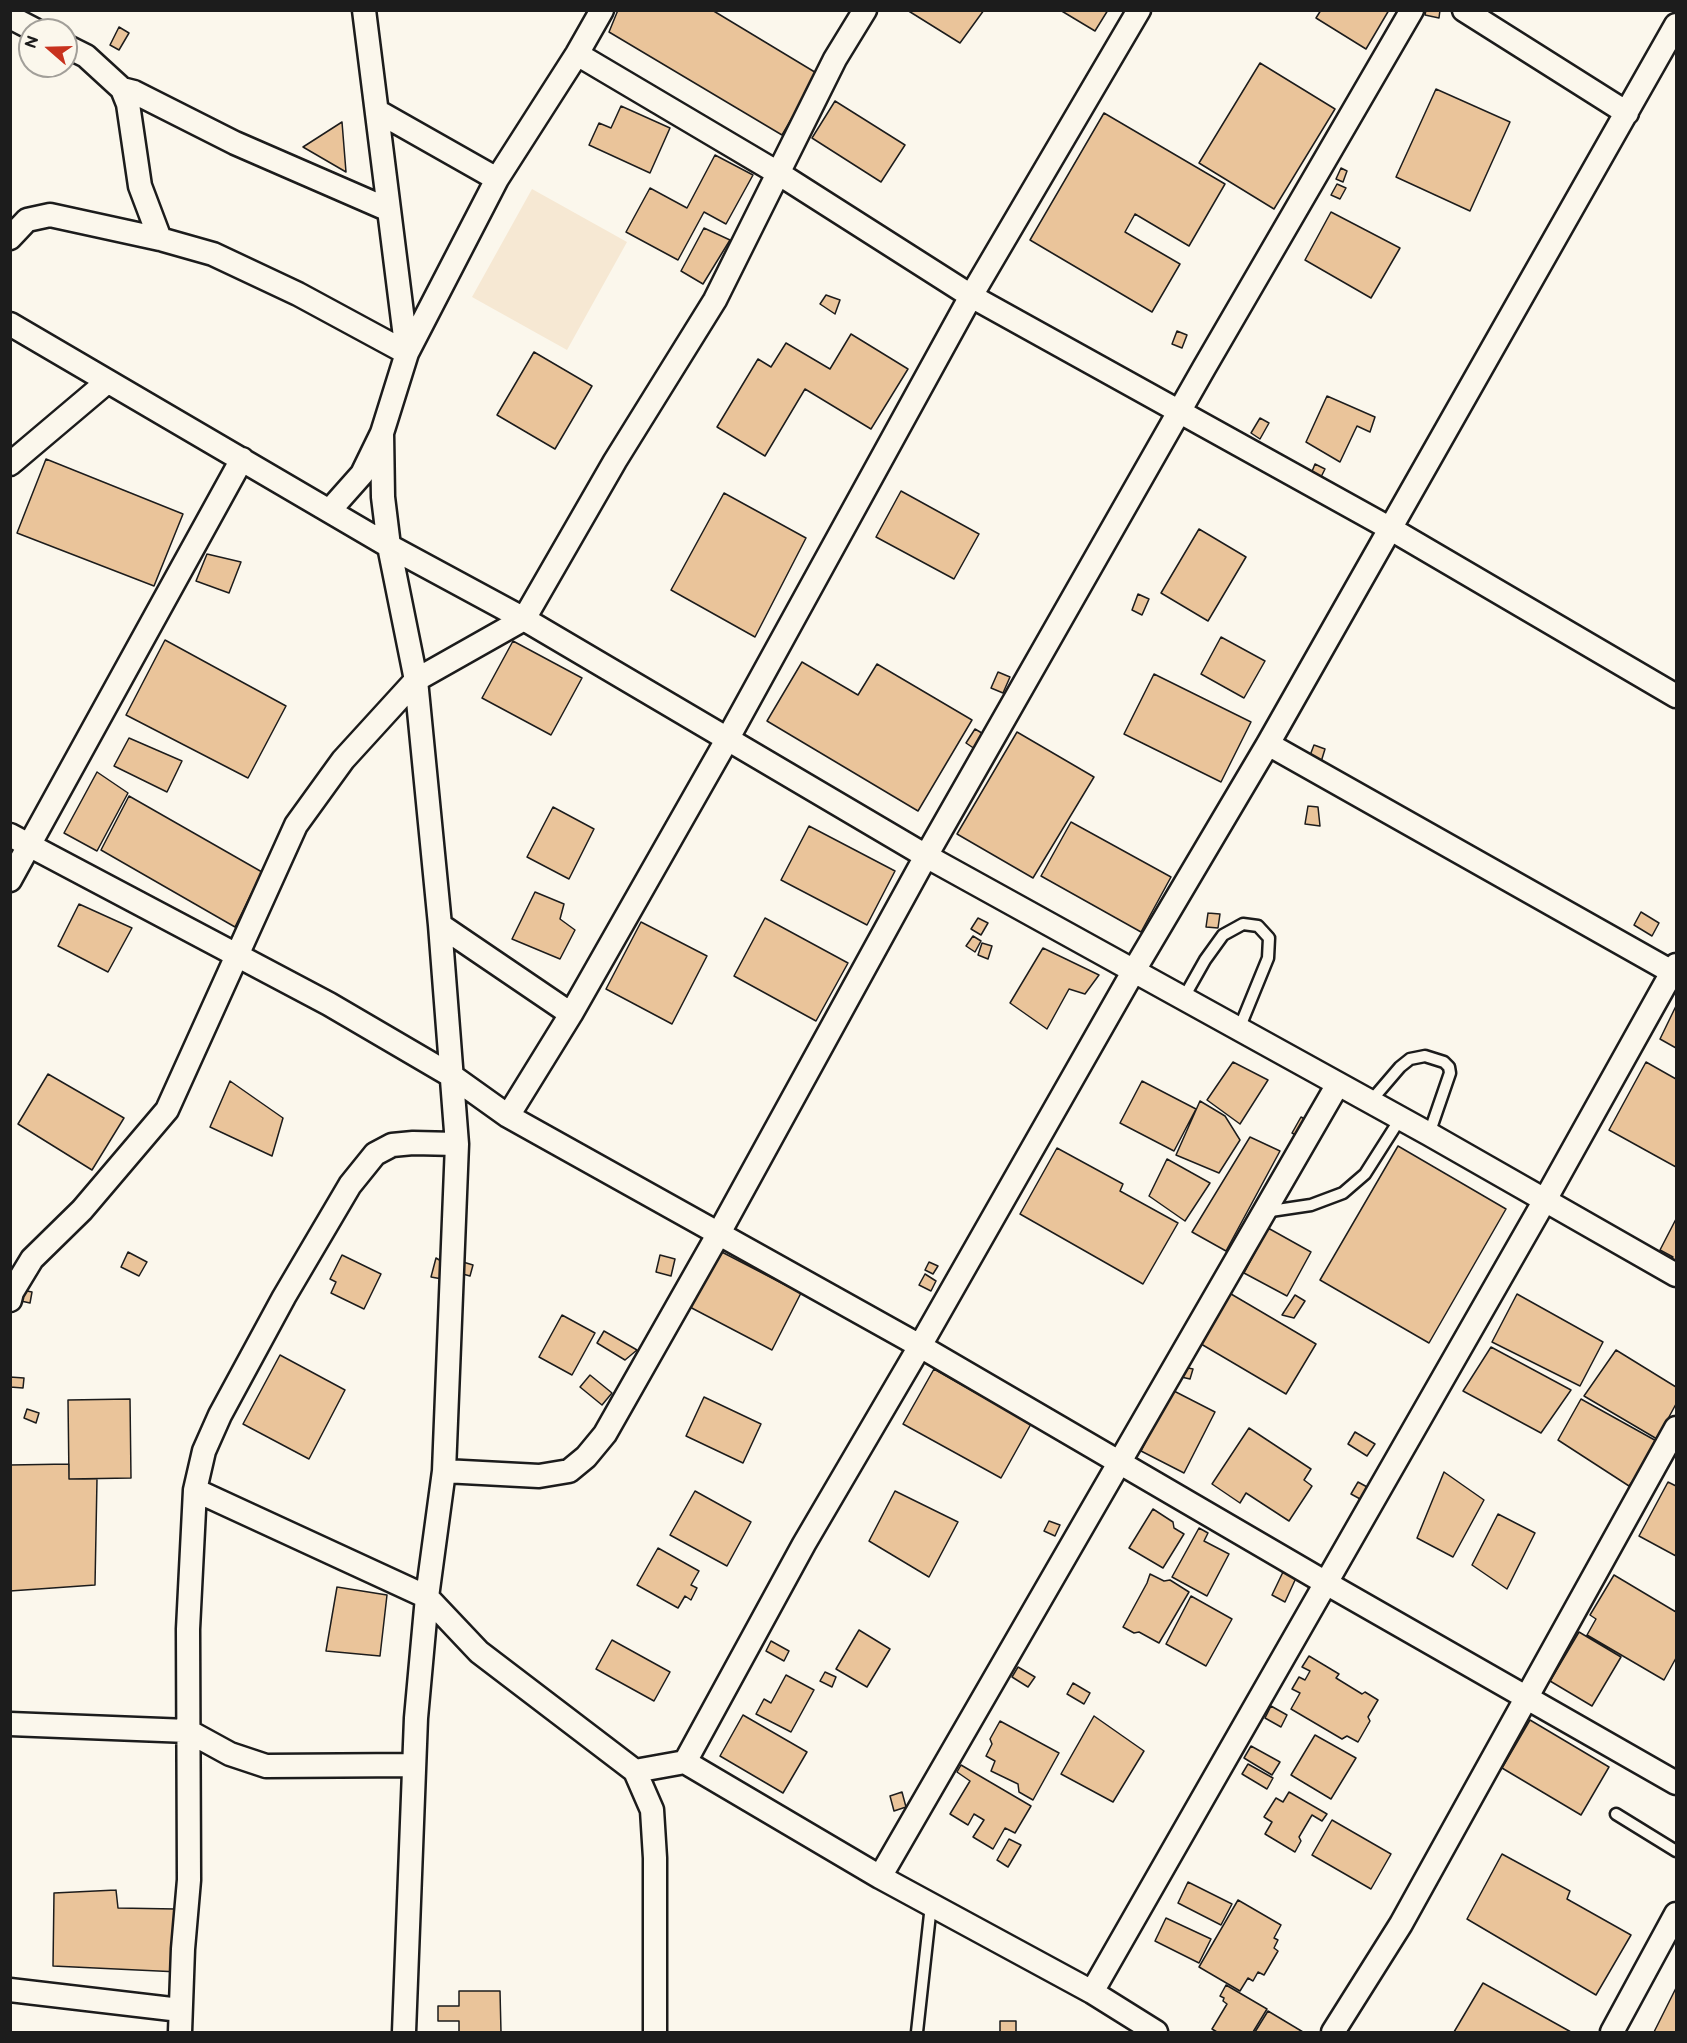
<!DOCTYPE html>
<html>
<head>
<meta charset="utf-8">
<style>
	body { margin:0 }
	#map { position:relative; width:1687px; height:2043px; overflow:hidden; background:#fbf7ec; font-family:"Balsamiq Sans",sans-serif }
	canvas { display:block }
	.frame { position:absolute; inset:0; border:12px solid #1c1c1c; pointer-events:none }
	.north { position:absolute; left:18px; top:18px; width:60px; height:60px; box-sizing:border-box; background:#fbf7ec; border:2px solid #a29f99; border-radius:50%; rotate:290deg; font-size:16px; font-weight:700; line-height:24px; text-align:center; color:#1c1c1c }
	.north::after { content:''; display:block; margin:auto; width:21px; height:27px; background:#c8321e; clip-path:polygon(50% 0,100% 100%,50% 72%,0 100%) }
</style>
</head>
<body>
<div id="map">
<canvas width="1687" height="2043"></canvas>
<div class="frame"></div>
<div class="north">N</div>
</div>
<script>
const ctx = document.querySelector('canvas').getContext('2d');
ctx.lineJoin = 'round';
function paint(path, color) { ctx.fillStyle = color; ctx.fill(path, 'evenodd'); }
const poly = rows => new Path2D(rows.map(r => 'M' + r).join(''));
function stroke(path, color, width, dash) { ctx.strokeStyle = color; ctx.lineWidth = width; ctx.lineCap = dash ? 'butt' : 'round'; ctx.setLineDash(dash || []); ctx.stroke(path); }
paint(poly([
	[532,189,627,242,567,350,472,297]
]), '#f6e8d3');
const building = poly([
	[618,10,712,10,818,74,782,135,609,32,618,10],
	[907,10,984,10,960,43,907,10],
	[1060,10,1108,10,1095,31,1060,10],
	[1321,10,1389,10,1366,49,1316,18,1321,10],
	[1426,10,1440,10,1439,18,1425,15,1426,10],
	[119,27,129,33,119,50,110,45,119,27],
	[1260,63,1335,109,1274,209,1199,163,1260,63],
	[1436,89,1510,122,1470,211,1396,177,1436,89],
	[835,101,905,145,881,182,812,138,835,101],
	[621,106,670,128,650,173,589,145,599,123,611,128,621,106],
	[1104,113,1225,184,1189,246,1135,214,1125,232,1180,264,1152,312,1030,240,1104,113],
	[342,122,346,172,303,147,342,122],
	[715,155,753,175,726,224,704,212,678,260,626,232,650,188,687,208,715,155],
	[1341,168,1347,171,1343,182,1336,179,1341,168],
	[1337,184,1346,188,1340,199,1331,195,1337,184],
	[1331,212,1400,248,1371,298,1305,260,1331,212],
	[704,228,730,240,703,284,681,271,704,228],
	[826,295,840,300,835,314,820,304,826,295],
	[1177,331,1187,335,1182,348,1172,344,1177,331],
	[851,334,908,369,871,429,805,389,765,456,717,427,758,359,771,367,786,343,830,369,851,334],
	[534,352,592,386,555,449,497,415,534,352],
	[1327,396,1375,417,1370,432,1357,426,1340,462,1306,442,1327,396],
	[1260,418,1269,423,1260,439,1251,433,1260,418],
	[46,459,183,514,154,586,17,533,46,459],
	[1315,464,1325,469,1318,483,1309,479,1315,464],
	[901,491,979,534,954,579,876,537,901,491],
	[724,493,806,538,755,637,671,590,724,493],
	[1199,529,1246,557,1208,621,1161,593,1199,529],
	[207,554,241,562,229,593,196,581,207,554],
	[1138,594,1149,599,1142,615,1132,610,1138,594],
	[1221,637,1265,661,1244,698,1201,674,1221,637],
	[165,640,286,706,248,778,126,715,165,640],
	[513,641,582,678,551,735,482,698,513,641],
	[802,662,858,695,877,664,972,720,918,811,767,721,802,662],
	[998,672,1010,677,1003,693,991,688,998,672],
	[1154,674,1251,722,1221,782,1124,734,1154,674],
	[975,729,987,736,978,751,966,743,975,729],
	[1017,732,1094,777,1033,878,957,834,1017,732],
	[129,738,182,761,167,792,114,766,129,738],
	[1314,745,1325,749,1321,762,1309,758,1314,745],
	[97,772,128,793,97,851,64,833,97,772],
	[129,796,262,872,235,927,101,850,129,796],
	[1308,806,1318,807,1320,826,1305,824,1308,806],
	[553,807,594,829,569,879,527,857,553,807],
	[1071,822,1171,877,1141,932,1041,876,1071,822],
	[809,826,895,871,867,925,781,880,809,826],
	[535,892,564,904,560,919,575,930,560,959,512,939,535,892],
	[79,904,132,928,108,972,58,946,79,904],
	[1641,912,1659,923,1652,936,1634,925,1641,912],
	[1208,913,1220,914,1218,928,1206,927,1208,913],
	[765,918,848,963,816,1021,734,976,765,918],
	[978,918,988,923,981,935,971,929,978,918],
	[641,922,707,956,672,1024,606,989,641,922],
	[973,936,981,941,975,952,966,946,973,936],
	[982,943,992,946,988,959,978,955,982,943],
	[1043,948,1099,975,1085,994,1069,989,1047,1029,1010,1003,1043,948],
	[1676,1006,1676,1048,1660,1039,1676,1006],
	[1233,1062,1268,1080,1240,1124,1207,1100,1233,1062],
	[1646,1062,1676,1079,1676,1167,1609,1130,1646,1062],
	[48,1074,124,1118,92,1170,18,1124,48,1074],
	[230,1081,283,1118,272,1156,210,1127,230,1081],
	[1142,1081,1196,1109,1174,1151,1120,1123,1142,1081],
	[1200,1101,1225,1116,1240,1140,1219,1173,1176,1155,1200,1101],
	[1301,1117,1312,1123,1303,1139,1292,1133,1301,1117],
	[1250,1137,1280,1151,1226,1251,1192,1232,1250,1137],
	[1398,1146,1506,1209,1429,1343,1320,1280,1398,1146],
	[1057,1148,1123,1184,1120,1191,1178,1223,1143,1284,1020,1214,1057,1148],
	[1167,1159,1210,1183,1185,1221,1149,1196,1167,1159],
	[1676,1219,1676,1262,1671,1259,1673,1257,1660,1250,1676,1219],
	[1268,1228,1311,1252,1287,1296,1244,1273,1268,1228],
	[716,1249,801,1293,772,1350,686,1305,716,1249],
	[128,1252,147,1262,139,1276,121,1267,128,1252],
	[342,1255,381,1274,364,1309,331,1293,336,1282,330,1279,342,1255],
	[660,1255,675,1259,671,1276,656,1272,660,1255],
	[436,1258,446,1264,442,1279,431,1277,436,1258],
	[463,1262,473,1265,470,1276,459,1273,463,1262],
	[929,1262,938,1266,933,1274,925,1270,929,1262],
	[925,1274,936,1281,931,1291,919,1285,925,1274],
	[22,1290,32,1292,30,1303,21,1301,22,1290],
	[1226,1291,1316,1344,1286,1394,1196,1341,1226,1291],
	[1517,1294,1603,1342,1580,1386,1492,1342,1517,1294],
	[1295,1295,1305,1301,1294,1318,1282,1315,1295,1295],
	[562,1315,595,1333,572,1375,539,1357,562,1315],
	[604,1331,637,1350,625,1360,597,1343,604,1331],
	[1491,1347,1571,1390,1541,1433,1463,1391,1491,1347],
	[1616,1350,1676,1387,1676,1404,1657,1439,1584,1396,1616,1350],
	[280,1355,345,1390,309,1459,243,1424,280,1355],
	[1179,1366,1193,1369,1190,1379,1177,1376,1179,1366],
	[934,1369,1031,1424,1001,1478,903,1424,934,1369],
	[590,1375,612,1393,602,1405,580,1387,590,1375],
	[10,1377,24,1378,23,1388,10,1387,10,1377],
	[1172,1390,1215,1412,1184,1473,1141,1451,1172,1390],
	[704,1397,761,1424,743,1463,686,1436,704,1397],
	[130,1399,131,1478,69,1479,68,1400,130,1399],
	[1581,1399,1660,1443,1629,1486,1558,1440,1581,1399],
	[27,1409,39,1413,36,1423,24,1418,27,1409],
	[1249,1428,1311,1469,1304,1480,1312,1486,1289,1521,1246,1493,1240,1503,1212,1484,1249,1428],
	[1355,1432,1375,1444,1367,1456,1348,1444,1355,1432],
	[69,1464,69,1479,97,1479,95,1585,10,1591,10,1465,69,1464],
	[1444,1472,1484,1500,1453,1557,1417,1538,1444,1472],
	[1358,1482,1369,1488,1362,1500,1351,1494,1358,1482],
	[1668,1482,1676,1486,1676,1556,1639,1536,1668,1482],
	[695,1491,751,1522,727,1566,670,1535,695,1491],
	[895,1491,958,1522,929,1577,869,1541,895,1491],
	[1153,1509,1173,1522,1174,1528,1184,1534,1163,1568,1129,1548,1153,1509],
	[1498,1514,1535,1533,1507,1589,1472,1565,1498,1514],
	[1049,1521,1060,1525,1055,1536,1044,1531,1049,1521],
	[1199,1528,1208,1533,1204,1541,1229,1554,1207,1596,1172,1577,1199,1528],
	[658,1548,699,1571,691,1585,697,1588,691,1600,685,1596,678,1608,637,1585,658,1548],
	[1283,1572,1296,1578,1285,1602,1272,1595,1283,1572],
	[1150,1574,1164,1581,1170,1580,1189,1592,1159,1643,1139,1632,1134,1633,1123,1627,1147,1583,1150,1574],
	[1614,1575,1676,1612,1676,1658,1664,1680,1587,1635,1596,1619,1590,1615,1614,1575],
	[337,1587,387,1595,380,1656,326,1651,337,1587],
	[1191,1596,1232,1619,1206,1666,1166,1644,1191,1596],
	[859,1630,890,1649,867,1687,836,1669,859,1630],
	[1579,1632,1621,1657,1592,1706,1550,1681,1579,1632],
	[612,1640,670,1672,654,1701,596,1669,612,1640],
	[771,1641,789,1651,784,1661,766,1651,771,1641],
	[1309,1656,1339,1674,1336,1678,1362,1694,1365,1692,1378,1700,1368,1717,1370,1721,1358,1742,1347,1736,1342,1739,1291,1709,1300,1693,1292,1689,1299,1677,1305,1680,1310,1671,1302,1667,1309,1656],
	[1018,1667,1035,1677,1028,1687,1012,1677,1018,1667],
	[825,1672,836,1677,832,1687,820,1681,825,1672],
	[786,1675,814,1690,791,1732,756,1714,764,1699,771,1703,786,1675],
	[1073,1683,1090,1693,1084,1704,1067,1694,1073,1683],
	[1271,1706,1287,1715,1281,1727,1265,1718,1271,1706],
	[743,1715,807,1752,783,1793,720,1756,743,1715],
	[1094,1716,1144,1751,1113,1802,1061,1774,1094,1716],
	[1530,1720,1609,1767,1581,1815,1502,1768,1530,1720],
	[1000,1721,1059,1753,1033,1800,1019,1792,1018,1784,991,1771,995,1761,986,1756,992,1744,990,1739,1000,1721],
	[1315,1735,1356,1758,1331,1799,1291,1775,1315,1735],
	[1251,1746,1280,1762,1272,1775,1244,1758,1251,1746],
	[1248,1764,1273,1778,1267,1789,1242,1774,1248,1764],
	[961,1765,1031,1806,1015,1833,1005,1828,993,1849,973,1837,984,1820,974,1814,968,1825,950,1814,970,1781,957,1772,961,1765],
	[902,1792,906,1807,894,1811,890,1796,902,1792],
	[1289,1792,1327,1814,1322,1821,1312,1815,1299,1837,1301,1841,1295,1852,1265,1834,1272,1822,1264,1817,1276,1798,1283,1802,1289,1792],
	[1332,1820,1391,1854,1371,1889,1312,1855,1332,1820],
	[1009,1839,1021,1845,1008,1867,997,1860,1009,1839],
	[1502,1854,1570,1891,1567,1899,1631,1935,1596,1995,1467,1919,1502,1854],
	[1188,1882,1232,1904,1221,1925,1178,1903,1188,1882],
	[116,1890,118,1908,176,1909,179,1972,53,1966,54,1893,116,1890],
	[1238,1900,1281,1925,1274,1938,1278,1940,1274,1948,1278,1951,1264,1975,1258,1972,1253,1981,1248,1978,1240,1991,1199,1967,1238,1900],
	[1166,1918,1211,1939,1199,1963,1155,1941,1166,1918],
	[1483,1983,1571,2032,1454,2032,1483,1983],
	[1226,1985,1267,2009,1253,2032,1217,2032,1212,2029,1227,2004,1223,2001,1224,1998,1220,1996,1226,1985],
	[1676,1988,1676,2032,1654,2032,1676,1988],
	[459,1991,500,1991,501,2032,459,2032,459,2021,438,2021,438,2006,459,2006,459,1991],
	[1268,2011,1303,2032,1255,2032,1268,2011],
	[1000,2021,1016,2021,1016,2032,1000,2032,1000,2021]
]);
paint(building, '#eac49a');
stroke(building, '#1c1c1c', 1.5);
const lane = poly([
	[1183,999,1205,960,1223,935,1243,924,1258,926,1269,938,1268,958,1239,1029],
	[1370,1102,1400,1067,1410,1059,1425,1056,1444,1062,1449,1067,1450,1073,1429,1134],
	[1264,1212,1311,1205,1343,1193,1365,1174,1400,1119],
	[1616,1814,1676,1851],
	[917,2032,931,1905]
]);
const street = poly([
	[364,10,407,353],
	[1464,10,1627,113],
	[10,17,35,30],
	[66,46,86,56,122,89,128,104,140,186,160,239],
	[577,54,778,173,971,296,1391,529,1676,696],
	[122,89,134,92,235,143,389,210],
	[377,111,497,179],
	[10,238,27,220,50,215,160,239,213,254,298,294,407,353],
	[10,324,389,546,524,619,926,856,1429,1134,1676,1275],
	[382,433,383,497,389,546,416,680,440,925,457,1144,444,1471,427,1597,416,1718,404,2032],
	[10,464,107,382],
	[330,510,362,474,382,433,407,353,497,179,577,54,602,10],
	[1268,744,1672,972],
	[10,835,329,1004,452,1076,508,1116,920,1346,1326,1583,1676,1783],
	[10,880,242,459],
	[440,925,571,1014],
	[508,1116,571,1014,728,738,971,296,1139,10],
	[10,1300,12,1292,32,1259,82,1210,167,1110,296,825,343,760,416,680,524,619,615,461,715,300,835,59,865,10],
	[444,1471,539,1476,569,1471,586,1457,605,1434,719,1233,926,856,1204,368,1412,10],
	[195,1490,427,1597,479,1652,635,1771,685,1762,880,1877,1092,1992,1156,2032],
	[10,1724,188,1731,230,1754,266,1766,414,1765],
	[685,1762,804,1544,920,1346,1133,972,1268,744,1676,25],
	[635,1771,652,1810,655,1858,655,2032],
	[880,1877,1338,1084],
	[10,1990,180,2010],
	[1092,1992,1545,1200,1676,965],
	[180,2032,183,1949,189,1880,188,1629,195,1490,204,1451,220,1415,284,1297,350,1185,375,1154,392,1145,413,1143,457,1144],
	[1333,2032,1401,1924,1676,1428],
	[1612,2032,1676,1914]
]);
stroke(lane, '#1c1c1c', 15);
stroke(street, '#1c1c1c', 27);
stroke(lane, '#fbf7ec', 10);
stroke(street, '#fbf7ec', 22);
</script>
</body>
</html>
